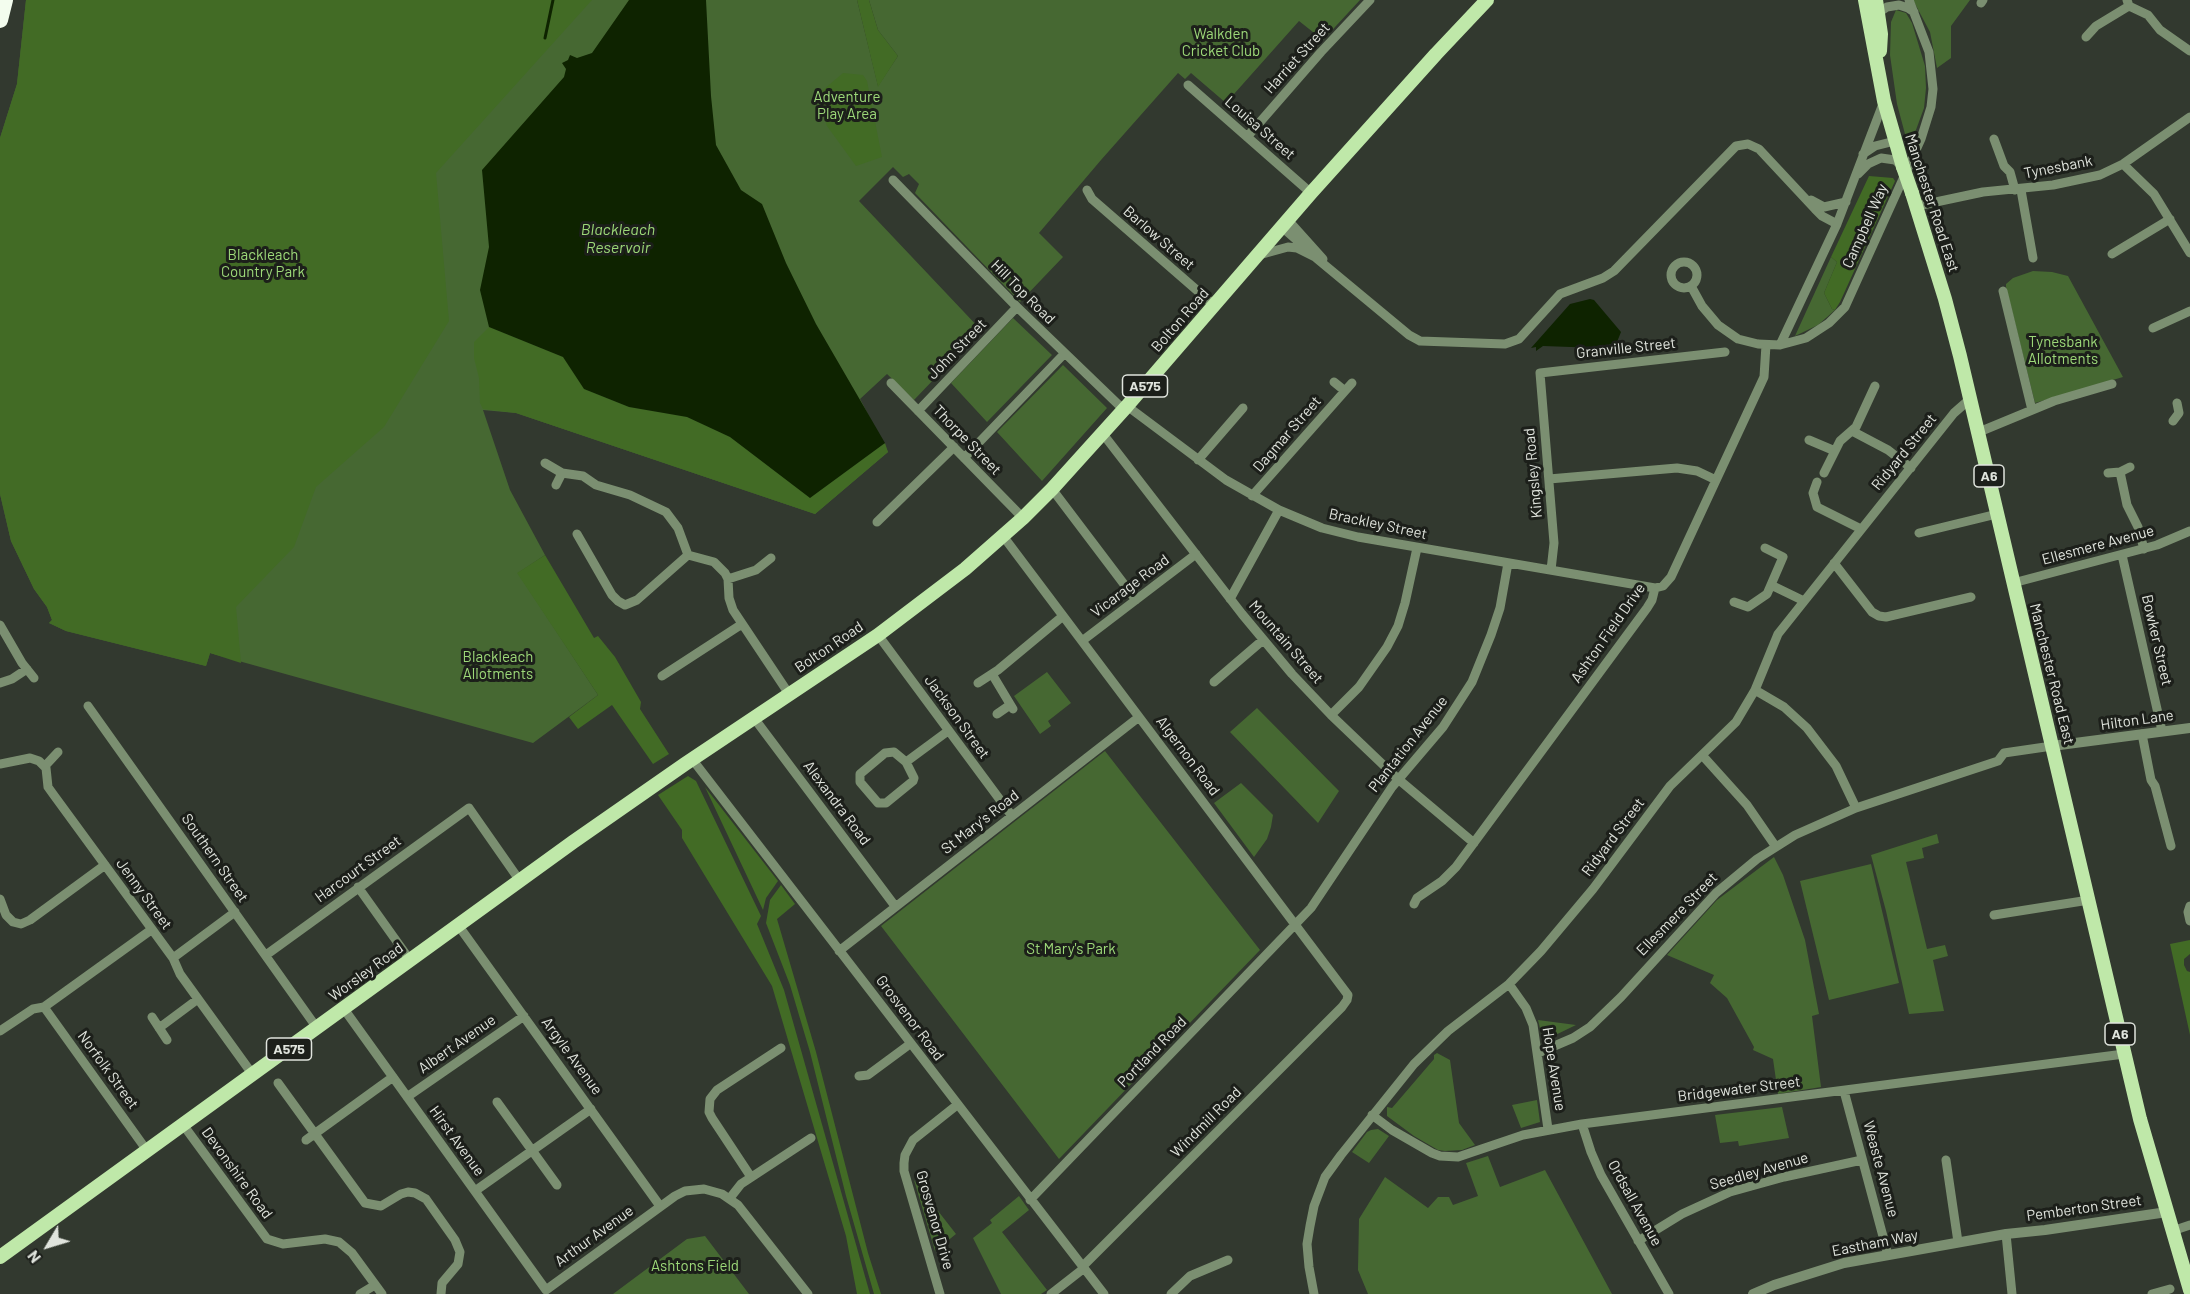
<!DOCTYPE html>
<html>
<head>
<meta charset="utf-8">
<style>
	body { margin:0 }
	#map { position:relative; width:2190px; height:1294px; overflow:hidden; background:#32392f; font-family:Barlow,sans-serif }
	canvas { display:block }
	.north { position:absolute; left:18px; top:1216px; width:60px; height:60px; -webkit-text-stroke:4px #1c1f1a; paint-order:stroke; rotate:232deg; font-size:16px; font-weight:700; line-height:24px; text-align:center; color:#e0e4dd }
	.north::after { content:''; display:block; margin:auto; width:21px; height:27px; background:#e0e4dd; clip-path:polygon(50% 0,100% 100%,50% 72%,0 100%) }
</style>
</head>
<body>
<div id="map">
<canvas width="2190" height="1294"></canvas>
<div class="north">N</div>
</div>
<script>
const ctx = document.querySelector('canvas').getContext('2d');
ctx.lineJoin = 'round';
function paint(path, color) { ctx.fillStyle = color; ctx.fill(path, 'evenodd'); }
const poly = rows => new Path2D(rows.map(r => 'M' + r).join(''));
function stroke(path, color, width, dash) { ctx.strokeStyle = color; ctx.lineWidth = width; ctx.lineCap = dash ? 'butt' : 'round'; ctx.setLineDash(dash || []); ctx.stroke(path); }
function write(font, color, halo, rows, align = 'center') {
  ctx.font = font + ' Barlow,sans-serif'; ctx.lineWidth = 6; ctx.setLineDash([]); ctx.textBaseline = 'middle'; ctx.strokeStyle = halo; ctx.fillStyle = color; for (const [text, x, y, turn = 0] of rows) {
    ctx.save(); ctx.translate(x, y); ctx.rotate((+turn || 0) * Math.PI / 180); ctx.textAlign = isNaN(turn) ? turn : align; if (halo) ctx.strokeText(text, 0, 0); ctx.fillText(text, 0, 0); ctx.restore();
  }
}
paint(poly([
	[26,0,857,0,878,86,898,56,878,30,869,0,1360,0,1323,40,1299,21,1226,103,1191,73,1185,79,1178,73,1101,160,1039,233,1063,257,1020,302,915,193,919,184,909,174,903,177,893,167,859,201,981,330,914,400,887,374,860,399,888,452,815,514,516,413,483,410,510,490,545,555,518,573,598,695,533,743,210,653,206,666,66,631,49,623,52,620,47,607,34,589,11,541,0,494,0,138,17,84],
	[1913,0,1970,0,1951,26,1951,58,1937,68,1930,32],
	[1896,10,1906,13,1912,23,1925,66,1926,88,1924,108,1909,149,1897,104,1890,55,1891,22],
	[1831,257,1837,262,1824,293,1832,309,1835,310,1818,325,1795,336],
	[2033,271,2052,272,2068,276,2123,377,2035,403,2006,287,2006,284,2013,278],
	[1013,318,1052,355,987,422,951,383],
	[1063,365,1107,408,1042,481,997,432],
	[1047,672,1071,703,1048,721,1051,726,1040,734,1014,696],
	[1257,708,1339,791,1318,823,1230,732],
	[1105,751,1260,950,1059,1159,881,926],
	[1241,783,1273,815,1271,827,1267,839,1254,857,1214,803],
	[1937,834,1939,843,1922,848,1924,858,1906,862,1927,949,1945,945,1948,956,1933,960,1944,1011,1909,1014,1886,911,1871,855],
	[1774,857,1783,875,1805,940,1819,1014,1812,1016,1821,1087,1778,1094,1773,1059,1753,1050,1754,1047,1727,998,1710,983,1714,975,1667,955,1717,900],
	[1871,864,1899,983,1829,1000,1800,881],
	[1538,1020,1576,1025,1543,1041],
	[1437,1053,1450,1060,1459,1123,1475,1145,1462,1150,1445,1151,1438,1150,1414,1136,1387,1116,1387,1107,1392,1108,1434,1059,1434,1055],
	[1537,1100,1540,1122,1521,1128,1512,1105],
	[1782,1107,1789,1138,1739,1146,1738,1141,1720,1143,1715,1115],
	[1378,1129,1389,1136,1369,1163,1352,1152,1367,1132,1371,1130],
	[1488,1156,1500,1187,1545,1170,1612,1294,1368,1294,1358,1270,1359,1219,1385,1177,1428,1208,1438,1197,1449,1197,1453,1205,1478,1196,1466,1163],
	[914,1180,956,1234,935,1251],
	[1019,1196,1029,1210,1002,1232,1047,1290,1041,1294,1001,1294,973,1238,992,1223,990,1220],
	[705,1236,749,1294,613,1294,687,1239]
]), '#466832');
paint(poly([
	[26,0,592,0,436,173,449,321,384,427,316,487,294,547,236,607,241,663,210,653,206,666,66,631,49,623,52,620,47,607,34,589,11,541,0,494,0,138,17,84],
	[857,0,869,0,878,30,898,56,878,87],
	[843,73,863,75,867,81,882,157,856,166,827,126,817,95],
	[1869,176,1893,178,1895,181,1840,302,1835,310,1832,309,1824,293,1837,262,1831,257],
	[489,327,563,357,584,389,629,407,687,417,730,437,810,498,885,443,888,452,815,514,516,413,483,409,480,403,479,378,474,358,474,342],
	[545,555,594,638,598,636,615,657,641,702,640,709,669,754,653,764,612,705,578,729,569,717,598,695,517,573],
	[688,776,696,781,761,916,757,924,784,990,870,1294,857,1294,846,1236,772,986,682,838,682,830,658,795],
	[705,787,778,881,766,898,763,910],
	[781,885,795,904,777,919,816,1052,868,1253,881,1294,874,1294,846,1196,810,1052,790,985,766,923,770,900],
	[2190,940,2190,954,2184,959,2184,965,2187,971,2190,972,2190,1035,2170,944]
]), '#426b25');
paint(poly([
	[629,0,706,0,711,96,716,145,741,190,762,204,786,263,816,324,885,443,810,498,730,437,687,417,629,407,584,389,563,357,489,327,480,290,489,247,482,170,564,77,566,69,562,63,568,60,570,55,577,58,592,53],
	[1590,299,1594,300,1621,332,1617,342,1599,348,1543,346,1536,351,1536,347,1531,348,1570,304]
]), '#0e2300');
stroke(poly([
	[545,38,553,0]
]), '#0e2300', 3);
stroke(poly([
	[2127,0,2129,6,2148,15,2160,30,2190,51],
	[1981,3,1983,0],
	[1878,13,1887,7,1899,5,1908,8,1914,12],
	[2086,37,2096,26,2129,6],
	[1188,85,1311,193],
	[1247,137,1321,52,1370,0],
	[1994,139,2004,166,2010,172,2015,190],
	[1863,154,1875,146,1895,141],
	[2123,164,2154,194,2190,253],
	[1858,174,1868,164,1881,158,1895,160,1902,166],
	[893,180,1017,307,1124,410],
	[1087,190,1092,199,1215,306],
	[2021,190,2033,258],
	[1811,200,1824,207,1846,202],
	[1917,206,1983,192,2053,185,2100,175,2123,164,2190,117],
	[1288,220,1323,259],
	[1282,227,1307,249],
	[2112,254,2170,219],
	[1259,255,1288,247,1297,248,1315,257,1409,335,1420,341,1505,344,1519,339,1560,294,1603,278,1614,271,1736,146,1748,144,1759,149,1815,209,1822,216,1837,224],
	'1671 275a13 13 0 1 1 26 0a13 13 0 1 1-26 0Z',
	[1691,286,1702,306,1718,325,1738,339,1758,344,1780,345,1806,338,1829,323,1845,307,1921,139,1931,107,1933,89,1929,52,1909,0],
	[2003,291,2032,410],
	[2153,328,2190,311],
	[1780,345,1837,224,1884,101],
	[1334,382,1345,391],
	[891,383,1023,518],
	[1127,406,1226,480,1279,510,1322,528,1358,537,1655,588],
	[918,411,1017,307],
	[2173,421,2179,413,2177,403],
	[1852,431,1888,450,1911,468],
	[1979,432,2054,401,2112,384],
	[1103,434,1242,614,1292,674,1331,715,1398,779,1474,843],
	[1809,440,1835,451],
	[964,458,1064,354],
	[1198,460,1243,408],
	[545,463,562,473,583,476,596,485,630,495,666,512,678,528,688,555,714,562,725,573,728,579,729,598,733,610,789,694],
	[2120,472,2127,505,2138,527,2144,549],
	[1824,473,1840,441,1856,427,1875,386],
	[2108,473,2120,472,2130,467],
	[1549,479,1677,468,1697,471,1716,480],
	[1817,482,1813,493,1817,507,1861,529],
	[556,485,562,473],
	[1052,489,1136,600],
	[1252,496,1352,383],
	[877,522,954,447],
	[1919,533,1997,514],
	[577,534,612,595,618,601,625,605,637,600,688,555],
	[1003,536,1348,995,1347,1000,1342,1007,1082,1267],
	[2122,555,2162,731],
	[1834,563,1872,612,1879,616,1886,617,1971,597],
	[1551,570,1554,543,1540,373,1725,352],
	[728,579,756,570,771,558],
	[2013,583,2157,545,2190,531],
	[1771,585,1804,601],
	[1230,599,1279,510],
	[1734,602,1748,607,1767,594,1783,557,1765,548],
	[0,625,22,663,34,678],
	[878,635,1012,816],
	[1082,641,1196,554],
	[992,674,1013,709],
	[662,676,742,624],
	[1214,682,1263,640],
	[0,683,12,679,27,669],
	[978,683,998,670,1063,616],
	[1755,690,1784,707,1807,728,1836,766,1856,808],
	[88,706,317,1028],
	[997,714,1010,705],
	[1331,715,1359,687,1387,647,1398,626,1405,603,1417,548],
	[754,718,895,906],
	[2142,734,2151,780,2155,786,2171,846],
	[894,752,906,762,914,778,913,781,886,803,878,803,860,782,860,774,885,753,894,752],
	[1702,755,1747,805,1776,847],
	[692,759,1104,1294],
	[906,762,948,731],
	[0,764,30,758,39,761,46,768,48,787,53,794,173,958,180,974,253,1075],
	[45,766,58,752],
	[358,887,410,960],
	[0,899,6,915,13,922,21,924,30,920,105,865],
	[1414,904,1417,898,1442,881,1456,867,1647,608,1652,600,1655,588,1663,586,1671,577,1764,377,1766,345],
	[2190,906,2188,912,2190,921],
	[1994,915,2089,900],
	[458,925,660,1206],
	[839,951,1139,717],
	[266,955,469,808,520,881],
	[173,958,235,912],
	[1509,984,1526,1008,1533,1025,1548,1129],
	[44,1007,148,1152],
	[344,1009,546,1290,675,1196,685,1191,704,1189,722,1194,738,1205,808,1294],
	[152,1017,167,1040],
	[159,1028,198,999],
	[0,1031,33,1009,44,1007,151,930],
	[1538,1053,1573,1038,1590,1027,1621,997,1716,893,1757,859,1795,835,1856,808,1998,761,2004,753,2052,746],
	[859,1076,868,1075,910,1044],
	[278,1083,365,1203,381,1206,401,1194,408,1192,415,1193,426,1199,455,1240,460,1252,458,1264,442,1283,441,1294],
	[1844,1091,1888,1255],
	[407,1097,524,1016],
	[497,1102,557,1185],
	[1372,1115,1392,1130,1432,1153,1440,1156,1458,1157,1523,1135,1582,1124,2124,1054],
	[1582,1124,1591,1152,1601,1175,1669,1294],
	[184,1126,267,1239,283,1244,325,1239,339,1242,352,1253,382,1294],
	[306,1140,393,1077],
	[1946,1160,1958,1242],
	[751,1177,712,1118,709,1112,710,1099,717,1090,781,1048],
	[475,1191,591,1109],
	[730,1198,741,1184,811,1138],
	[1030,1200,1311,908,1392,787,1443,727,1472,682,1491,635,1500,608,1508,563],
	[2172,1231,2190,1225],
	[2006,1234,2012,1294],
	[1638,1241,1682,1214,1730,1192,1784,1177,1862,1160],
	[360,1294,375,1285],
	[940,1294,904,1171,904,1163,905,1155,913,1140,957,1105],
	[1051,1294,1083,1269],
	[1171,1294,1190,1276,1228,1260],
	[1314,1294,1309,1267,1307,1244,1310,1226,1314,1206,1325,1177,1341,1155,1414,1064,1448,1031,1509,984,1541,951,1593,889,1670,786,1736,722,1755,690,1778,634,1954,413,1970,399],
	[2152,1294,2170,1289]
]), '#7b8f71', 9);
stroke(poly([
	[2052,746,2190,728],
	[1753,1294,1774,1285,1844,1263,2006,1234,2045,1230,2167,1212]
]), '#7b8f71', 10);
stroke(poly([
	[1865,0,1884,101,1903,167],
	[1876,0,1881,34,1880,51],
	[1912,193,1945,299,1960,356,2140,1119,2190,1290],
	[0,1257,573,842,685,764,878,635,965,569,1023,518,1052,489,1127,406,1311,193,1436,54,1487,0]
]), '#bfe8a9', 14);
stroke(poly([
	[0,20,5,0]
]), '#f3fdee', 16);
stroke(poly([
	[1903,167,1912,193]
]), '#bfe8a9', 14);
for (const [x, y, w] of [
	[1145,386,45],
	[1989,476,30],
	[2120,1034,30],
	[289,1049,45]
]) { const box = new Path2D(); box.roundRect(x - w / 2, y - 11, w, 22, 4.5); ctx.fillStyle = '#1c1f1a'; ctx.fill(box); stroke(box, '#e0e4dd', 1.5); }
write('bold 14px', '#e0e4dd', null, [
	["A575",1145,386],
	["A6",1989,476],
	["A6",2120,1034],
	["A575",289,1049]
]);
write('15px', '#9dd979', '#1c1f1a', [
	["Walkden",1221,34],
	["Cricket Club",1221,51],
	["Adventure",847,97],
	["Play Area",847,114],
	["Blackleach",263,255],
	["Country Park",263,272],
	["Tynesbank",2063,342],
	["Allotments",2063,359],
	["Blackleach",498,657],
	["Allotments",498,674],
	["St Mary's Park",1071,949],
	["Ashtons Field",695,1266]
]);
write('15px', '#e0e4dd', '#1c1f1a', [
	["Harriet Street",1297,58,-48],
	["Louisa Street",1260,128,41],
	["Tynesbank",2058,167,-11],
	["Manchester Road East",1932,203,72],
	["Campbell Way",1865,226,-66],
	["Barlow Street",1159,238,41],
	["Hill Top Road",1023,292,45],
	["Bolton Road",1180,320,-49],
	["Granville Street",1626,348,-6],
	["John Street",957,349,-46],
	["Dagmar Street",1287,434,-49],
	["Thorpe Street",967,440,46],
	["Ridyard Street",1904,452,-51],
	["Kingsley Road",1533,473,-95],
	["Brackley Street",1378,524,12],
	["Ellesmere Avenue",2098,545,-15],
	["Vicarage Road",1130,586,-37],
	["Ashton Field Drive",1608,633,-55],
	["Bowker Street",2157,640,77],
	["Mountain Street",1286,642,49],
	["Bolton Road",829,647,-34],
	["Manchester Road East",2052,674,76],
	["Jackson Street",957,717,54],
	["Hilton Lane",2137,720,-8],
	["Plantation Avenue",1408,744,-52],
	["Algernon Road",1188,756,53],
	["Alexandra Road",837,803,53],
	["St Mary's Road",980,822,-38],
	["Ridyard Street",1613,837,-53],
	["Southern Street",215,858,55],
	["Harcourt Street",358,869,-36],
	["Jenny Street",144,894,54],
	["Ellesmere Street",1677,914,-46],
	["Worsley Road",366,972,-36],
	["Grosvenor Road",910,1018,53],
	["Albert Avenue",457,1044,-35],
	["Portland Road",1152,1052,-46],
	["Argyle Avenue",572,1056,54],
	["Hope Avenue",1554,1069,81],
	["Norfolk Street",108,1070,54],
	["Bridgewater Street",1739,1089,-7],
	["Windmill Road",1206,1122,-45],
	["Hirst Avenue",457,1141,54],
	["Weaste Avenue",1881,1169,75],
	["Seedley Avenue",1759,1171,-16],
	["Devonshire Road",237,1173,54],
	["Ordsall Avenue",1635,1203,61],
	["Pemberton Street",2084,1208,-8],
	["Grosvenor Drive",935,1220,74],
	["Arthur Avenue",594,1236,-36],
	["Eastham Way",1875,1243,-11]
]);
write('italic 16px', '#9cd878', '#1c1f1a', [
	["Blackleach",618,230],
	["Reservoir",618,248]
]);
</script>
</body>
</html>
